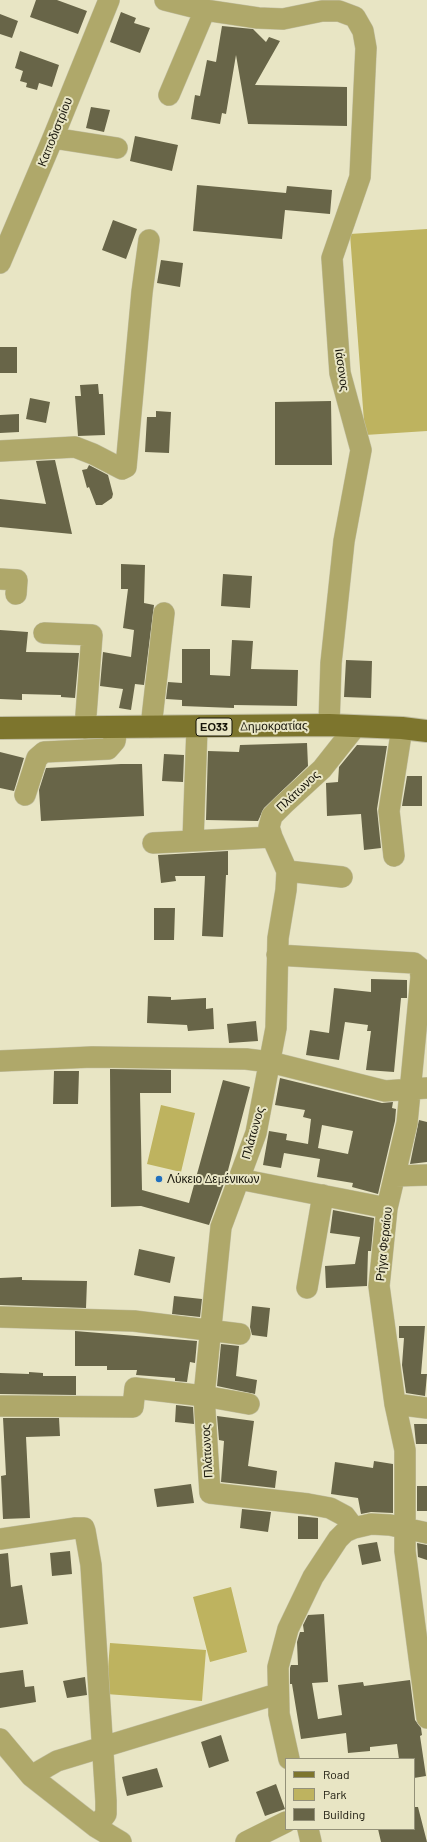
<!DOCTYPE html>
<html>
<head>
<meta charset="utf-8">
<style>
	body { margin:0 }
	#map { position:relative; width:427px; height:1842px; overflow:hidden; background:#e8e5c4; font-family:Barlow,sans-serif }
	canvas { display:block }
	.legend { position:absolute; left:285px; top:1758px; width:130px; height:72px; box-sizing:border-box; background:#e8e5c4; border:1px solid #949179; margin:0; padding:5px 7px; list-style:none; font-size:12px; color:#161409 }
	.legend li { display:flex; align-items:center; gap:8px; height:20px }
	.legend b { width:20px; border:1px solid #949179 }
</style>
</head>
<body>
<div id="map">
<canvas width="427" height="1842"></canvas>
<ul class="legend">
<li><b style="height:5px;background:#7d752d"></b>Road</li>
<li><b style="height:11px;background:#beb35f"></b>Park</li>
<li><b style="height:11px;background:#686548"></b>Building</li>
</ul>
</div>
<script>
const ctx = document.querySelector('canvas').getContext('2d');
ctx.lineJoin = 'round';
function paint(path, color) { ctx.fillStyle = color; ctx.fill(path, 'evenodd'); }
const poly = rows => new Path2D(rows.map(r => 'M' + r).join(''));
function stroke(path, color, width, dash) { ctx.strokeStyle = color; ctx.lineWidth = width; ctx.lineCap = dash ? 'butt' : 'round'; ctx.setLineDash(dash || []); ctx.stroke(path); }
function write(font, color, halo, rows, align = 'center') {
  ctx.font = font + ' Barlow,sans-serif'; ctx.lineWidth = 4; ctx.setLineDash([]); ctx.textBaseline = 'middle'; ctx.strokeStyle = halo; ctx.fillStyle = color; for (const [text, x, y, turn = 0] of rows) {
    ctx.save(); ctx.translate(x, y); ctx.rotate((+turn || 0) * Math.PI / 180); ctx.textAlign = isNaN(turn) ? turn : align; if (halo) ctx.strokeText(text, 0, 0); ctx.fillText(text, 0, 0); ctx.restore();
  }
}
paint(poly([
	[427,229,427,431,365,435,350,234],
	[161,1105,195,1113,181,1172,147,1164],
	[231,1587,247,1652,210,1662,193,1597],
	[110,1643,206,1650,202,1701,106,1694]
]), '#beb35f');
paint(poly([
	[36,0,57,0,87,11,78,34,30,17],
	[121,12,136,18,134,23,150,28,140,53,110,42],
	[0,14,18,21,12,38,0,34],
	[222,26,253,29,266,42,269,37,280,41,255,85,347,87,347,126,248,124,236,55,226,114,222,113,220,124,191,119,195,95,200,96,207,60,216,62],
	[20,51,59,65,52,87,39,83,37,90,26,87,27,83,20,81,23,71,15,68],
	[91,107,110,110,104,132,86,128],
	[135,136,178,145,172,171,130,161],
	[197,185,286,193,287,186,332,190,330,214,285,210,282,239,193,231],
	[113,220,137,229,126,259,102,250],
	[161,260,183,263,180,287,157,283],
	[0,347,17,347,17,373,0,373],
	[98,384,99,394,103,394,105,435,78,436,75,396,81,396,80,385],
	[30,398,50,402,46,423,26,419],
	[331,401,332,465,275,465,275,402],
	[156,411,171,412,169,453,145,452,147,417,156,417],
	[19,414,19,432,0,433,0,415],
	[55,460,72,534,0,527,0,499,46,504,36,461],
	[89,465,108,475,113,494,112,498,102,505,96,505,89,487,87,488,82,470,87,469],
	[121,564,145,565,144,603,154,605,144,685,135,684,131,710,119,708,123,689,100,686,103,652,131,657,134,630,123,628,128,589,121,589],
	[223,574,252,576,250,608,221,606],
	[0,630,28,632,26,652,79,653,75,698,61,697,61,695,22,694,22,700,0,699],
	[232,640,253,641,251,669,298,670,297,706,234,705,234,708,182,706,182,700,166,699,168,682,182,683,182,649,210,649,210,675,230,676],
	[346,660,372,661,371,698,344,697],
	[307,743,308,766,264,808,258,821,206,820,208,751,239,752,240,745],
	[357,745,387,746,377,809,381,848,364,850,361,814,327,816,326,783,338,782,339,767],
	[0,752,24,758,14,791,0,788],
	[164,754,184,755,183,782,162,781],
	[121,764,142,764,144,816,41,821,39,790,46,768],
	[407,776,422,776,422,806,402,806],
	[228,851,228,875,226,875,223,937,202,936,205,876,175,876,176,881,161,883,158,855],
	[154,908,175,908,174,940,154,940],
	[371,979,407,980,407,998,401,998,394,1072,366,1070,371,1031,367,1031,368,1025,345,1022,339,1060,306,1055,310,1030,329,1033,334,988,371,992],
	[148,996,171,997,171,1000,206,998,206,1009,213,1008,214,1029,188,1031,187,1025,147,1023],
	[256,1021,258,1041,229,1043,227,1024],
	[110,1069,171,1070,171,1093,140,1093,142,1190,189,1203,223,1080,250,1087,226,1178,209,1225,141,1206,111,1207],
	[54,1071,79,1071,78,1104,53,1104],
	[280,1078,382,1103,393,1102,392,1108,396,1109,395,1121,378,1194,352,1187,353,1183,317,1177,320,1159,284,1153,281,1168,263,1165,269,1131,287,1134,286,1140,308,1144,311,1119,303,1117,305,1110,275,1105],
	[322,1125,353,1131,348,1154,318,1148],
	[419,1120,427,1122,427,1162,410,1164],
	[333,1210,374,1218,371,1251,368,1251,367,1286,326,1288,325,1266,355,1264,360,1237,330,1233],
	[139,1249,175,1257,170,1283,134,1275],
	[22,1277,22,1280,87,1281,86,1308,0,1305,0,1278],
	[174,1296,202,1299,200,1317,172,1314],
	[252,1306,270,1308,267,1337,252,1335,250,1327],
	[399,1326,425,1326,421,1374,427,1374,425,1396,406,1393,402,1365,404,1338,399,1338],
	[75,1331,197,1341,195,1363,190,1362,187,1382,175,1381,175,1378,136,1375,137,1370,107,1370,107,1366,75,1366],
	[221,1344,239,1346,236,1376,257,1380,255,1394,217,1386],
	[29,1372,43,1373,43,1376,76,1376,76,1395,0,1394,0,1373,29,1374],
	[176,1405,193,1407,194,1424,175,1422],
	[217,1416,254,1421,248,1466,277,1471,275,1488,221,1482,224,1441,219,1440],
	[3,1418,59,1418,60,1436,26,1437,30,1518,3,1519,1,1476,6,1475],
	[414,1424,427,1424,427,1444,416,1444],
	[374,1461,393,1464,393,1513,371,1512,361,1514,358,1498,331,1494,335,1462,373,1468],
	[191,1484,194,1503,157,1507,154,1489],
	[417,1486,427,1486,427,1511,417,1511],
	[242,1509,271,1512,268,1532,240,1528],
	[298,1516,318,1518,318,1539,298,1539],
	[377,1542,381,1561,362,1565,358,1545],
	[417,1543,427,1545,427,1560,418,1557],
	[70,1551,72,1574,52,1576,50,1553],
	[8,1553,11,1587,22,1585,28,1624,0,1628,0,1554],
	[324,1614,328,1682,312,1683,318,1719,342,1715,338,1685,363,1682,364,1686,410,1680,415,1720,421,1728,422,1735,420,1736,426,1776,414,1778,414,1759,399,1759,397,1744,370,1747,370,1751,348,1753,346,1733,301,1739,292,1684,290,1684,290,1668,291,1665,298,1665,297,1642,300,1632,304,1632,303,1625,308,1615],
	[23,1670,25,1687,34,1686,36,1702,0,1708,0,1673],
	[85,1677,87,1695,67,1698,63,1681],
	[221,1735,229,1761,209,1768,201,1742],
	[157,1768,163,1787,127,1796,122,1777],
	[276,1784,285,1809,265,1816,256,1792],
	[414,1807,418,1807,427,1842,381,1842,378,1829,414,1829]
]), '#686548');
const minor = poly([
	[165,0,205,10,258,18,283,19,322,11,339,11,355,17,363,31,366,48,360,177,332,258,340,373,361,450,344,541,331,663,329,725],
	[169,95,205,10],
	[53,138,117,148],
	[0,263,53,138,109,0],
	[0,451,75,447,93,454,122,469,126,467,142,292,149,240],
	[0,579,17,580,16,594],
	[44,633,92,635,85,728],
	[151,727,164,613],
	[25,795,37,758,44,752,108,749,115,741,117,728],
	[193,841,197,728],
	[153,843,272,837],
	[394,856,389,811,402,728],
	[287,871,342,877],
	[277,955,414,963,420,968,421,977,407,1123,387,1208,379,1286,395,1404,405,1450,405,1551,427,1718],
	[0,1061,92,1057,246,1059,270,1062,385,1091,427,1088],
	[395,1176,427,1175],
	[239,1179,387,1208],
	[307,1288,323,1195],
	[0,1317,134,1321,240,1334],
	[395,1404,427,1408],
	[0,1406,133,1407,135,1388,204,1396,249,1404],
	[354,1528,345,1516,330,1508,308,1504,210,1493,204,1396,221,1227,256,1133,276,1028,278,938,286,890,287,871,272,837,269,827,272,816,284,804,322,769,356,726],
	[0,1539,76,1528,84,1528,85,1531,91,1565,106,1801,106,1814,96,1827],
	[0,1739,31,1776,96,1827,121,1842],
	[289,1759,279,1714,278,1667,288,1629,313,1577,338,1539,345,1532,354,1528,371,1524,390,1525,427,1533],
	[31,1776,57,1761,277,1694],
	[308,1829,311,1842],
	[246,1842,286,1822]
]);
const major = poly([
	[0,728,329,725,402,728,427,731]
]);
stroke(minor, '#c2bfa2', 22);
stroke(major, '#c2bfa2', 24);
stroke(minor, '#afa86a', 21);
stroke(major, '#7d752d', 22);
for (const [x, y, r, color] of [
	[159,1179,4,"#2170bf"]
]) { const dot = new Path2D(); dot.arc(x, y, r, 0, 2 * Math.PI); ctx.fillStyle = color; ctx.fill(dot); stroke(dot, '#e8e5c4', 1.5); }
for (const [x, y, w] of [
	[214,727,36]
]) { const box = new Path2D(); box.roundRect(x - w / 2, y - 9, w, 18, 3); ctx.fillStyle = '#e8e5c4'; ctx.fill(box); stroke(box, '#161409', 1); }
write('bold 11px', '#161409', null, [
	["ΕΟ33",214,727]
]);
write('12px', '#161409', '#e8e5c4', [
	["Καποδιστρίου",55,132,-68],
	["Ιάσονος",342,370,82],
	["Δημοκρατίας",274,726,-1],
	["Πλάτωνος",298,791,-43],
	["Πλάτωνος",253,1133,-74],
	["Ρήγα Φεραίου",384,1244,-84],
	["Πλάτωνος",207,1451,-93]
]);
write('12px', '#161409', '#e8e5c4', [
	["Λύκειο Δεμένικων",167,1179]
], 'left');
</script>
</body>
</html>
